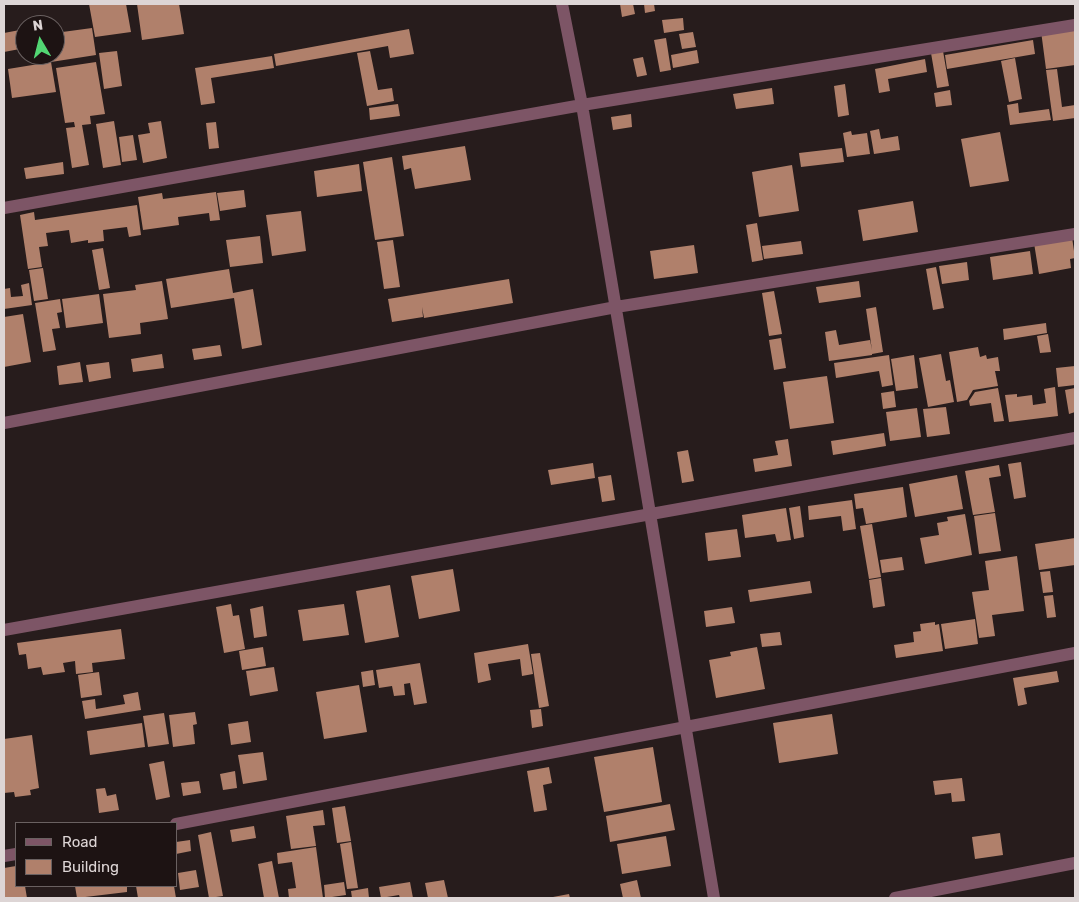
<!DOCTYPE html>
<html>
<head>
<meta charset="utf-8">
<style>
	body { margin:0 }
	#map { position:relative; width:1079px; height:902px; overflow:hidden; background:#271c1c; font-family:Rubik,sans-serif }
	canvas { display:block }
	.frame { position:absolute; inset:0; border:5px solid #ddd5d5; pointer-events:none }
	.legend { position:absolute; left:15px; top:822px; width:162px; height:65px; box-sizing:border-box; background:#1d1313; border:1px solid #6a6161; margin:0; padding:6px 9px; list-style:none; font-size:15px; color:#ddd5d5 }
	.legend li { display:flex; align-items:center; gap:10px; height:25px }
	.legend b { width:25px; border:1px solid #6a6161 }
	.north { position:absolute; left:15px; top:15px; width:50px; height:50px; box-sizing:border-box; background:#1d1313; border:1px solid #6a6161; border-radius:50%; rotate:352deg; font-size:14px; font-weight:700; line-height:20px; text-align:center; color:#ddd5d5 }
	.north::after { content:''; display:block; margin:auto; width:18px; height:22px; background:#52d673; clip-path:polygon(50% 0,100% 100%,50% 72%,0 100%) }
</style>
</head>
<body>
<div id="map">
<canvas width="1079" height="902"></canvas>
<div class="frame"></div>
<ul class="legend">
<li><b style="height:6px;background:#7d5566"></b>Road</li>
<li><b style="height:14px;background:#b0806b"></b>Building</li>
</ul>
<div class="north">N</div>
</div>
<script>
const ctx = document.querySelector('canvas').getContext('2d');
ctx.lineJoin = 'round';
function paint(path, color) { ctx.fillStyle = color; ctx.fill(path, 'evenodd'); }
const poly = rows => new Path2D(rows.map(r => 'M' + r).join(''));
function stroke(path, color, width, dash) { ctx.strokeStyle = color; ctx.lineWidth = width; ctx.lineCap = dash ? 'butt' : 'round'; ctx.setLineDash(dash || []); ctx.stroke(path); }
paint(poly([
	[89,4,126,4,131,32,95,37],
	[137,4,179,4,184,34,142,40],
	[620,4,633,4,635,14,622,17],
	[644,4,654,4,655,11,645,13],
	[683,18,684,30,664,33,662,20],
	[92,28,96,55,51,62,50,55,55,55,55,33],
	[25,29,25,48,4,52,4,33],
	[409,29,414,54,390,58,388,46,276,66,274,54],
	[1075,30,1075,65,1046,69,1041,31],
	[693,32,696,47,682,49,679,34],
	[666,38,671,70,660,72,654,40],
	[1033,40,1035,54,947,69,945,55],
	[697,50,699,63,673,68,671,55],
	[117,51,122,86,104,89,99,53],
	[370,51,378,90,392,88,394,101,367,106,357,53],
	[943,51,949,86,937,88,931,53],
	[272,56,274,68,211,78,215,103,201,105,195,68],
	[643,57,647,75,637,77,633,59],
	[1015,58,1022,99,1009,102,1001,61],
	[925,59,927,72,888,79,890,91,879,93,875,69],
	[51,62,56,92,12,98,8,69],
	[96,62,105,114,90,116,91,124,82,125,89,165,72,168,66,128,75,127,74,122,65,123,56,68],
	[1057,69,1062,107,1075,105,1075,118,1053,121,1046,70],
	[845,84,849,115,838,117,834,86],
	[772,88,774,104,736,109,733,94],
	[950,90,952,105,936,107,934,93],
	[1018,103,1019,113,1049,109,1051,120,1010,125,1007,105],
	[398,104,400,116,370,120,369,108],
	[631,114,632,127,613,130,611,117],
	[114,121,121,165,103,168,96,124],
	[161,121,167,158,143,163,138,135,150,133,148,123],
	[216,122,219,148,209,149,206,123],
	[879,129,881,139,898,136,900,150,874,154,870,131],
	[851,131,852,135,867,133,870,154,847,157,843,133],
	[1000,132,1009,181,970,187,961,139],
	[133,135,137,160,122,162,119,137],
	[465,146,471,180,415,189,411,168,404,170,402,156],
	[842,148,844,162,801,167,799,153],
	[392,157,404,236,375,240,363,162],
	[63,162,64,174,26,179,24,168],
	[359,164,362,191,317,197,314,171],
	[792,165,799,211,759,217,752,172],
	[244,190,246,207,220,211,217,193],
	[216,192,220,220,210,221,209,213,178,217,179,225,143,230,138,197,162,193,163,199],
	[913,201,918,232,863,241,858,210],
	[137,205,141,235,129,237,127,227,103,230,104,241,88,243,88,240,71,243,69,230,46,233,48,246,39,247,42,267,28,269,20,215,34,212,35,220],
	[301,211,306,251,272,256,266,215],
	[757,223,763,260,752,262,746,225],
	[260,236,263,263,230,267,226,240],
	[1072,237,1075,258,1070,259,1071,268,1039,274,1034,243],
	[393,240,400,287,384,289,377,242],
	[801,241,803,254,764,259,762,246],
	[694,245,698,273,654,279,650,251],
	[103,248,110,288,99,290,92,250],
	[1030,251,1033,274,993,280,990,257],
	[967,262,969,280,942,284,939,266],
	[936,267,944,308,933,310,926,269],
	[43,268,48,299,34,301,29,270],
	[229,269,233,293,253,289,262,345,242,349,234,298,171,308,166,279],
	[509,279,513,303,424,318,422,307,423,317,392,322,388,299],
	[162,281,168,319,140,323,141,334,109,338,103,294,136,290,135,285],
	[859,281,861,297,819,303,816,287],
	[29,283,32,305,4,309,4,289,10,288,11,297,23,296,21,285],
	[774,291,782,334,769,336,762,293],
	[99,294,103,323,66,328,62,299],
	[60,299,62,312,57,313,60,328,52,329,56,350,43,352,35,303],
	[876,307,883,352,872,354,872,355,829,361,825,332,836,330,839,345,870,340,872,350,866,309],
	[23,314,31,362,4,367,4,317],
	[1046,323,1047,333,1004,340,1003,329],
	[1048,334,1051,352,1040,353,1037,336],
	[781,338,786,368,774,370,769,340],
	[220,345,222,356,194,360,192,349],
	[978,347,980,357,986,355,987,359,998,357,1000,371,995,371,998,386,973,390,967,400,957,402,949,352],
	[162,354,164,368,133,372,131,359],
	[941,354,946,381,950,380,954,402,928,407,919,358],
	[889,355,893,385,882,387,879,371,836,378,834,363],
	[914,355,918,388,896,391,891,359],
	[80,362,83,382,59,385,57,366],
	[109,362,111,378,89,382,86,365],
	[1075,366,1075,385,1058,387,1056,368],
	[827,376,834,423,790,429,783,382],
	[1055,387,1058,416,1009,422,1005,395,1017,394,1017,397,1032,395,1033,405,1046,403,1044,389],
	[998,388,1004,421,994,422,991,403,970,406,969,401,975,392],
	[1075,388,1075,412,1069,414,1065,390],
	[894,391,896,407,883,409,881,393],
	[946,407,950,434,927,437,923,409],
	[917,408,921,437,890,441,886,412],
	[884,433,886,446,833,455,831,441],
	[788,439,792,466,755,472,753,459,778,455,775,441],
	[688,450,694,481,682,483,677,452],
	[1021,462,1026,497,1014,499,1008,464],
	[593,463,595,478,551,485,548,470],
	[999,465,1001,476,989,478,995,512,973,515,965,471],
	[611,475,615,500,602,502,598,477],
	[957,475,963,509,915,517,909,484],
	[903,487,907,517,866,524,863,508,856,509,854,494],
	[852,500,856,529,843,531,841,516,809,520,808,506],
	[800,506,804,537,794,539,789,508],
	[786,508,791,540,777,542,775,534,745,538,742,515],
	[995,513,1001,551,979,554,974,516],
	[965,514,972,555,925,564,920,538,939,535,937,523,948,521,947,517],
	[872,524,881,577,869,579,860,526],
	[737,529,741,557,708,561,705,533],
	[1075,538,1075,565,1039,570,1035,544],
	[1017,556,1024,611,992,615,995,636,979,638,972,592,989,590,985,561],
	[902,557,904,570,882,573,880,560],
	[453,569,460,611,419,619,411,576],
	[1050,571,1053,592,1043,593,1040,572],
	[881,578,885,606,873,608,869,580],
	[810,581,812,593,750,602,748,590],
	[390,585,399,637,365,643,356,591],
	[1053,595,1056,617,1047,618,1044,596],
	[231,604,233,616,239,615,245,649,224,653,216,607],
	[344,604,349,635,303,641,298,610],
	[263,606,267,636,254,638,250,609],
	[732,607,735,623,706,627,704,611],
	[975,619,978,644,945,649,941,624],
	[935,622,935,625,939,624,943,651,896,658,894,645,914,642,913,632,921,631,920,624],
	[121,629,125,659,92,663,93,672,76,674,75,661,63,663,65,672,43,675,41,667,28,669,26,654,19,655,17,643],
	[780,632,782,645,762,647,760,634],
	[528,644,533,674,522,676,520,659,488,664,491,680,478,683,474,653],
	[263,647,266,666,242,670,239,651],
	[757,647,765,689,716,698,709,660,731,656,730,652],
	[540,653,549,706,539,708,531,654],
	[420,663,427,703,414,705,410,683,404,684,405,695,394,696,392,686,379,688,376,670],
	[274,667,278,691,250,696,246,671],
	[373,670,375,685,363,687,361,672],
	[1057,671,1059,682,1024,688,1027,704,1018,706,1013,678],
	[99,672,102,695,81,698,78,675],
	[359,685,367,732,324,739,316,692],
	[138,692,141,710,85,719,82,701,95,699,96,709,125,704,123,695],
	[541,709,543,726,532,728,530,710],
	[195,712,197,724,193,725,195,744,173,747,169,715],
	[164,713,169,744,148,747,143,716],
	[832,714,838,754,779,763,773,723],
	[248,721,251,742,231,745,228,724],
	[142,723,145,747,90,755,87,731],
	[32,735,39,788,30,790,31,795,15,797,14,792,4,793,4,739],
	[653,747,662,802,604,812,594,757],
	[263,752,267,780,243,784,238,755],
	[164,761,170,797,156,800,149,764],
	[549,767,552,783,543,785,547,810,534,812,527,771],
	[235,771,237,788,223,790,220,774],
	[962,778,965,801,952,802,951,793,935,795,933,781],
	[199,781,201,793,183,796,181,783],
	[105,788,107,796,116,794,119,810,99,813,96,789],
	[670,804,675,830,610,842,606,816],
	[345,806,351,841,337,843,332,808],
	[323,810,325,825,313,826,316,846,291,849,286,816],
	[254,826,256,838,232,842,230,830],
	[211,832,223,896,209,898,198,835],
	[1000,833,1003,855,975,859,972,837],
	[666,836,671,866,622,874,617,844],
	[190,840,191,851,176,854,176,842],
	[351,842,358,888,347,889,340,844],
	[316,847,323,898,289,898,288,889,296,888,292,862,278,864,277,853],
	[272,861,279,898,264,898,258,864],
	[16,866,16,886,25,886,27,898,4,898,4,868],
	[196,870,199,887,180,890,178,873],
	[444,880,448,898,428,898,425,883],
	[637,880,641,898,623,898,620,884],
	[344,882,346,895,325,898,324,885],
	[410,882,413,898,400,898,399,895,381,898,379,887],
	[75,886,127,886,127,892,77,898],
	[136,886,174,886,176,898,138,898],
	[368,888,369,898,352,898,351,891],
	[569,894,570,898,553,898,553,897]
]), '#b0806b');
stroke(poly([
	[562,4,582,105,714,898],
	[4,208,582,105,1075,25],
	[4,423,616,307,1075,234],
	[4,630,1075,438],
	[176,824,1075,653],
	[4,856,16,854],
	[895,898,1075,863]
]), '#7d5566', 12);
</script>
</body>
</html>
